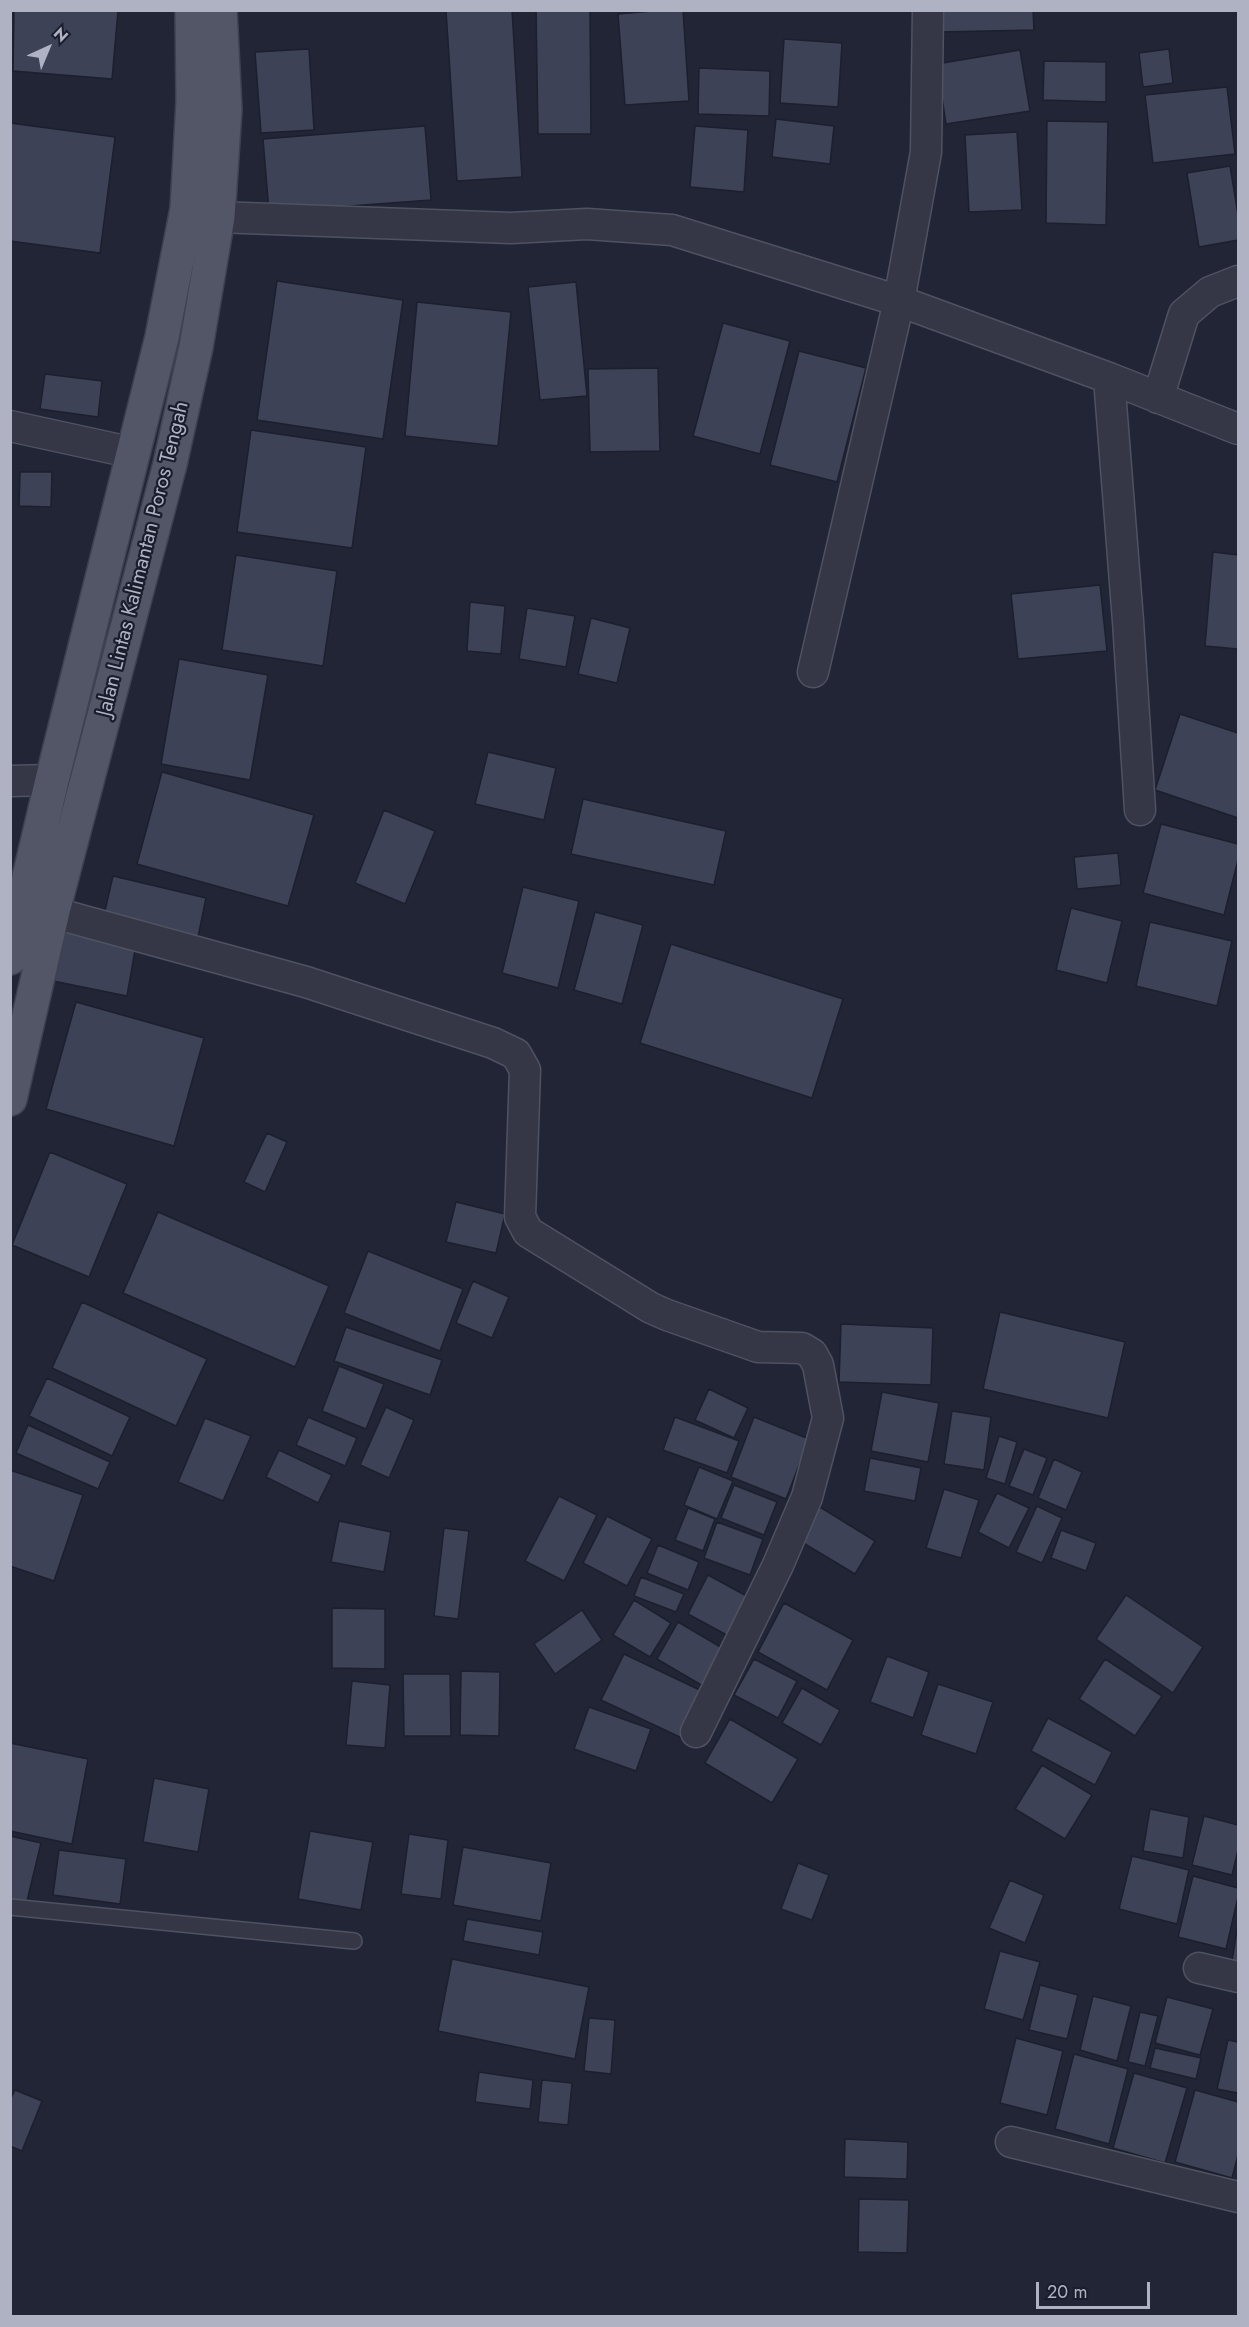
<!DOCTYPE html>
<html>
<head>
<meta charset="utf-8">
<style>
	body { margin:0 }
	#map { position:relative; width:1249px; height:2327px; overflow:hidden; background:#212536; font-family:Jost,sans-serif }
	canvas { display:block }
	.frame { position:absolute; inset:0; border:12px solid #afb2c3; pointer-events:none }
	.north { position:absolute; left:18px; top:18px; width:60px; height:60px; -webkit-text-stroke:4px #1a1d2b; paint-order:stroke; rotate:44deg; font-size:16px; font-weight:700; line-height:24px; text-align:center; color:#afb2c3 }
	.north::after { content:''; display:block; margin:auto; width:21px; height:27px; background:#afb2c3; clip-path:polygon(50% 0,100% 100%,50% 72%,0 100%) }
	.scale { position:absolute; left:1036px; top:2282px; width:114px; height:27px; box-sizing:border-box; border:3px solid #afb2c3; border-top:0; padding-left:8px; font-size:18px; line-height:21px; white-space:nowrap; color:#afb2c3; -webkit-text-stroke:4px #1a1d2b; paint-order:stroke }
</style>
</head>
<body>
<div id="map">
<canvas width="1249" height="2327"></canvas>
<div class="frame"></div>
<div class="north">N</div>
<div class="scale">20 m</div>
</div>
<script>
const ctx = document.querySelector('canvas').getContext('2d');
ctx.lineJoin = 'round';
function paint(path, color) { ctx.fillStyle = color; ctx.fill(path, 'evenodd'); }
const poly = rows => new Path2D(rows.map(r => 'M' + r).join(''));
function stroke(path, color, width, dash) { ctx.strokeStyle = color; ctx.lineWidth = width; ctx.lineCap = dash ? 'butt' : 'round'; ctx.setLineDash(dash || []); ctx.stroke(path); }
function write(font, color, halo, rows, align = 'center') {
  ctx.font = font + ' Jost,sans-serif'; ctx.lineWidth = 4.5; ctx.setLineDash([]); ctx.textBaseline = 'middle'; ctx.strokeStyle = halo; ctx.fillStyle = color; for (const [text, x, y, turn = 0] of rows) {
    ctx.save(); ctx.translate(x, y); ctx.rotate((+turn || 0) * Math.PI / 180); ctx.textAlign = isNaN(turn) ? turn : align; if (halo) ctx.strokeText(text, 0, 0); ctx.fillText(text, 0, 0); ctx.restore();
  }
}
const building = poly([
	[14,10,118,11,112,79,13,71,14,10],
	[446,10,512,10,522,177,457,181,446,10],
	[536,10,590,10,591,134,538,134,536,10],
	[664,10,683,10,689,101,625,105,618,14,664,10],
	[938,10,1033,10,1034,30,939,32,938,10],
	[784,39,842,43,838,107,780,103,784,39],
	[309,49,314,130,261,133,255,52,309,49],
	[1169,49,1173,83,1143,87,1139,53,1169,49],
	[1020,50,1030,111,946,124,937,64,1020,50],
	[1044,61,1106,62,1106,102,1043,100,1044,61],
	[699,68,770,71,769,116,698,114,699,68],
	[1227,87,1235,154,1153,163,1145,95,1227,87],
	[776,119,834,126,830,164,772,157,776,119],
	[1047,121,1108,122,1106,225,1046,223,1047,121],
	[10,123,115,137,100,253,10,241,10,123],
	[425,126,431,200,269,212,263,139,425,126],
	[695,126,748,130,744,192,690,187,695,126],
	[1017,132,1022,210,969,212,965,135,1017,132],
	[1230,166,1238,215,1238,240,1199,247,1187,173,1230,166],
	[277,281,403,300,383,439,257,420,277,281],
	[576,282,587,396,540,400,528,287,576,282],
	[417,302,511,312,498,446,405,436,417,302],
	[723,323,790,341,760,454,693,436,723,323],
	[799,351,866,368,837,482,770,465,799,351],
	[658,368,660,451,590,452,588,369,658,368],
	[45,374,102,381,98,417,40,409,45,374],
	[251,430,366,447,352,548,237,532,251,430],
	[20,472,52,472,51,507,19,506,20,472],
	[1213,552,1238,555,1238,649,1205,646,1213,552],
	[236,555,337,571,323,666,222,650,236,555],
	[1100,585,1107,651,1018,659,1011,594,1100,585],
	[470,602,505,606,501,654,467,651,470,602],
	[527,608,575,616,566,667,519,659,527,608],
	[591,618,630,628,617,683,578,674,591,618],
	[179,659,268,675,250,780,161,764,179,659],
	[1180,714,1238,733,1238,818,1155,790,1180,714],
	[488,752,556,768,544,820,475,804,488,752],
	[162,772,314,815,288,906,137,864,162,772],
	[583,799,726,831,714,885,571,854,583,799],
	[384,810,435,831,405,904,355,883,384,810],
	[1161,824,1238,844,1238,860,1224,915,1143,893,1161,824],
	[1118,853,1121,885,1077,889,1074,857,1118,853],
	[113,876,206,898,198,937,104,915,113,876],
	[523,887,579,901,558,988,502,973,523,887],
	[1071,908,1122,921,1107,983,1056,970,1071,908],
	[595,912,643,925,622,1004,574,990,595,912],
	[1150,922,1232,941,1217,1006,1136,986,1150,922],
	[63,925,137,939,127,996,53,981,63,925],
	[671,944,843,999,812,1098,640,1043,671,944],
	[76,1002,204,1038,174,1146,46,1109,76,1002],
	[267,1133,287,1142,265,1192,244,1182,267,1133],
	[50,1152,127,1184,89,1277,12,1245,50,1152],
	[456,1202,505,1214,496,1253,446,1242,456,1202],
	[158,1212,329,1286,295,1367,123,1293,158,1212],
	[368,1251,463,1289,440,1351,344,1313,368,1251],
	[473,1281,509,1297,492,1338,456,1323,473,1281],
	[82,1302,207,1359,176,1426,52,1368,82,1302],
	[1000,1312,1125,1342,1108,1418,983,1389,1000,1312],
	[841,1324,933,1328,931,1385,839,1382,841,1324],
	[346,1327,442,1360,430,1395,334,1361,346,1327],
	[339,1366,384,1384,366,1429,322,1411,339,1366],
	[47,1378,130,1417,112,1456,29,1416,47,1378],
	[709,1389,748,1408,734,1438,695,1420,709,1389],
	[882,1392,939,1403,928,1462,871,1451,882,1392],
	[386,1407,414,1420,389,1478,360,1465,386,1407],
	[952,1411,991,1417,984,1470,944,1464,952,1411],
	[308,1417,357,1438,345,1466,296,1445,308,1417],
	[675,1417,739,1441,727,1473,663,1450,675,1417],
	[754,1417,809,1439,786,1499,731,1477,754,1417],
	[205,1418,251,1436,223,1501,178,1482,205,1418],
	[28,1425,110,1462,98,1489,16,1453,28,1425],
	[999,1436,1017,1442,1005,1484,986,1478,999,1436],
	[1024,1449,1047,1458,1033,1495,1009,1486,1024,1449],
	[279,1450,332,1475,318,1503,266,1477,279,1450],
	[870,1458,921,1468,915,1501,864,1491,870,1458],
	[1054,1459,1082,1472,1066,1510,1038,1498,1054,1459],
	[699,1467,733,1481,717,1519,684,1505,699,1467],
	[10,1470,83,1495,54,1581,10,1566,10,1470],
	[734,1485,777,1502,764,1535,721,1518,734,1485],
	[944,1489,979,1500,961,1558,926,1548,944,1489],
	[997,1493,1029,1508,1009,1548,978,1532,997,1493],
	[559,1496,597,1515,564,1581,525,1561,559,1496],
	[1037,1506,1062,1518,1042,1563,1016,1552,1037,1506],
	[820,1507,875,1541,855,1574,800,1541,820,1507],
	[688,1508,715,1519,703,1551,675,1540,688,1508],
	[607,1516,652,1539,627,1586,583,1563,607,1516],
	[339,1521,391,1532,384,1572,331,1562,339,1521],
	[717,1522,763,1539,750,1575,704,1558,717,1522],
	[444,1528,469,1531,458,1619,434,1616,444,1528],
	[1061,1530,1096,1543,1086,1571,1051,1558,1061,1530],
	[658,1545,699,1562,688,1590,647,1573,658,1545],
	[708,1575,754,1600,734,1639,688,1614,708,1575],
	[641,1577,684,1594,676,1612,634,1596,641,1577],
	[1126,1595,1203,1647,1173,1693,1096,1639,1126,1595],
	[634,1600,671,1623,650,1657,613,1635,634,1600],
	[784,1603,853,1640,827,1690,758,1652,784,1603],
	[332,1608,385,1609,385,1669,332,1668,332,1608],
	[582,1610,602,1640,555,1674,534,1644,582,1610],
	[678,1622,724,1649,703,1686,657,1659,678,1622],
	[624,1654,706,1693,684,1739,601,1700,624,1654],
	[887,1656,929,1672,913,1718,870,1702,887,1656],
	[754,1659,797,1681,778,1718,734,1695,754,1659],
	[1105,1659,1162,1696,1135,1736,1079,1699,1105,1659],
	[461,1671,500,1672,499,1736,460,1735,461,1671],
	[403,1674,450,1674,451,1736,404,1736,403,1674],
	[352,1681,390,1685,385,1748,346,1745,352,1681],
	[938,1684,993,1702,976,1754,921,1735,938,1684],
	[802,1688,840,1710,821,1745,782,1723,802,1688],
	[589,1707,651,1729,636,1771,574,1749,589,1707],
	[1048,1718,1112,1752,1095,1785,1031,1751,1048,1718],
	[730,1719,798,1759,772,1803,705,1763,730,1719],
	[10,1743,88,1759,72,1844,10,1831,10,1743],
	[1042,1765,1092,1795,1065,1839,1015,1809,1042,1765],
	[154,1778,209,1789,198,1852,143,1842,154,1778],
	[1150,1809,1189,1817,1183,1858,1143,1851,1150,1809],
	[1204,1816,1238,1825,1238,1850,1232,1875,1192,1865,1204,1816],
	[310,1831,373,1842,361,1910,298,1899,310,1831],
	[409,1834,448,1840,441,1899,401,1894,409,1834],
	[10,1836,41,1843,26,1905,10,1901,10,1836],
	[463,1847,551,1863,541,1921,453,1905,463,1847],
	[59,1850,126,1859,120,1904,53,1895,59,1850],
	[1132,1856,1189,1870,1177,1924,1119,1909,1132,1856],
	[798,1863,829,1875,812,1920,781,1909,798,1863],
	[1193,1876,1238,1888,1238,1897,1226,1949,1178,1937,1193,1876],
	[1010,1880,1044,1895,1025,1943,989,1928,1010,1880],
	[467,1919,543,1932,539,1955,463,1941,467,1919],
	[1238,1924,1238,1969,1231,1967,1238,1924],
	[1000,1951,1040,1962,1023,2020,984,2009,1000,1951],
	[452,1959,589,1987,575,2059,438,2031,452,1959],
	[1040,1985,1078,1995,1067,2039,1029,2030,1040,1985],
	[1093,1996,1131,2006,1117,2061,1080,2050,1093,1996],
	[1167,1997,1213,2009,1200,2055,1155,2043,1167,1997],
	[1140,2012,1158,2016,1145,2066,1128,2062,1140,2012],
	[589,2018,615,2020,611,2074,584,2071,589,2018],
	[1016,2038,1063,2051,1047,2115,1000,2103,1016,2038],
	[1228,2040,1238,2042,1238,2093,1217,2089,1228,2040],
	[1155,2048,1201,2058,1196,2079,1150,2068,1155,2048],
	[1074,2054,1128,2069,1109,2144,1055,2129,1074,2054],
	[479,2072,533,2080,530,2109,475,2102,479,2072],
	[1134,2073,1187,2088,1165,2163,1113,2148,1134,2073],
	[542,2080,572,2083,568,2125,538,2122,542,2080],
	[15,2090,42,2101,22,2151,10,2146,10,2100,15,2090],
	[1195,2090,1238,2102,1238,2155,1232,2178,1175,2162,1195,2090],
	[845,2139,908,2142,907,2179,844,2177,845,2139],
	[859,2199,909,2200,907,2253,858,2252,859,2199]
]);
paint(building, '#3e4256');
stroke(building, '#1c1f2d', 1.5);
const service = poly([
	[10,1907,354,1941]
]);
const minor = poly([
	[195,211,218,217,511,228,587,224,672,230,899,301,1109,378,1238,429],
	[1109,378,1128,621,1140,810],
	[1158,398,1184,314,1210,292,1238,281],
	[10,426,134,453],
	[813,672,899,301,926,152,928,10],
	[10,781,52,780],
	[29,906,306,982,493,1043,516,1054,525,1070,520,1217,528,1232,651,1308,667,1315,758,1347,802,1348,812,1354,818,1365,828,1418,807,1497,778,1565,696,1732],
	[1199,1968,1238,1977],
	[1011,2142,1238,2197]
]);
const primary = poly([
	[10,958,52,780,162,337,187,209,193,101,192,10],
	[10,1099,53,911,170,464,196,347,218,217,225,109,220,10]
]);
stroke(service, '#4f5261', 18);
stroke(minor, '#4f5261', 33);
stroke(primary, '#3e4150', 36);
stroke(service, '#353747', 15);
stroke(minor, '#353747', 30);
stroke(primary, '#535667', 33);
write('21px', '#afb2c3', '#1a1d2b', [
	["Jalan Lintas Kalimantan Poros Tengah",144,559,-76]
]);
</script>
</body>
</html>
